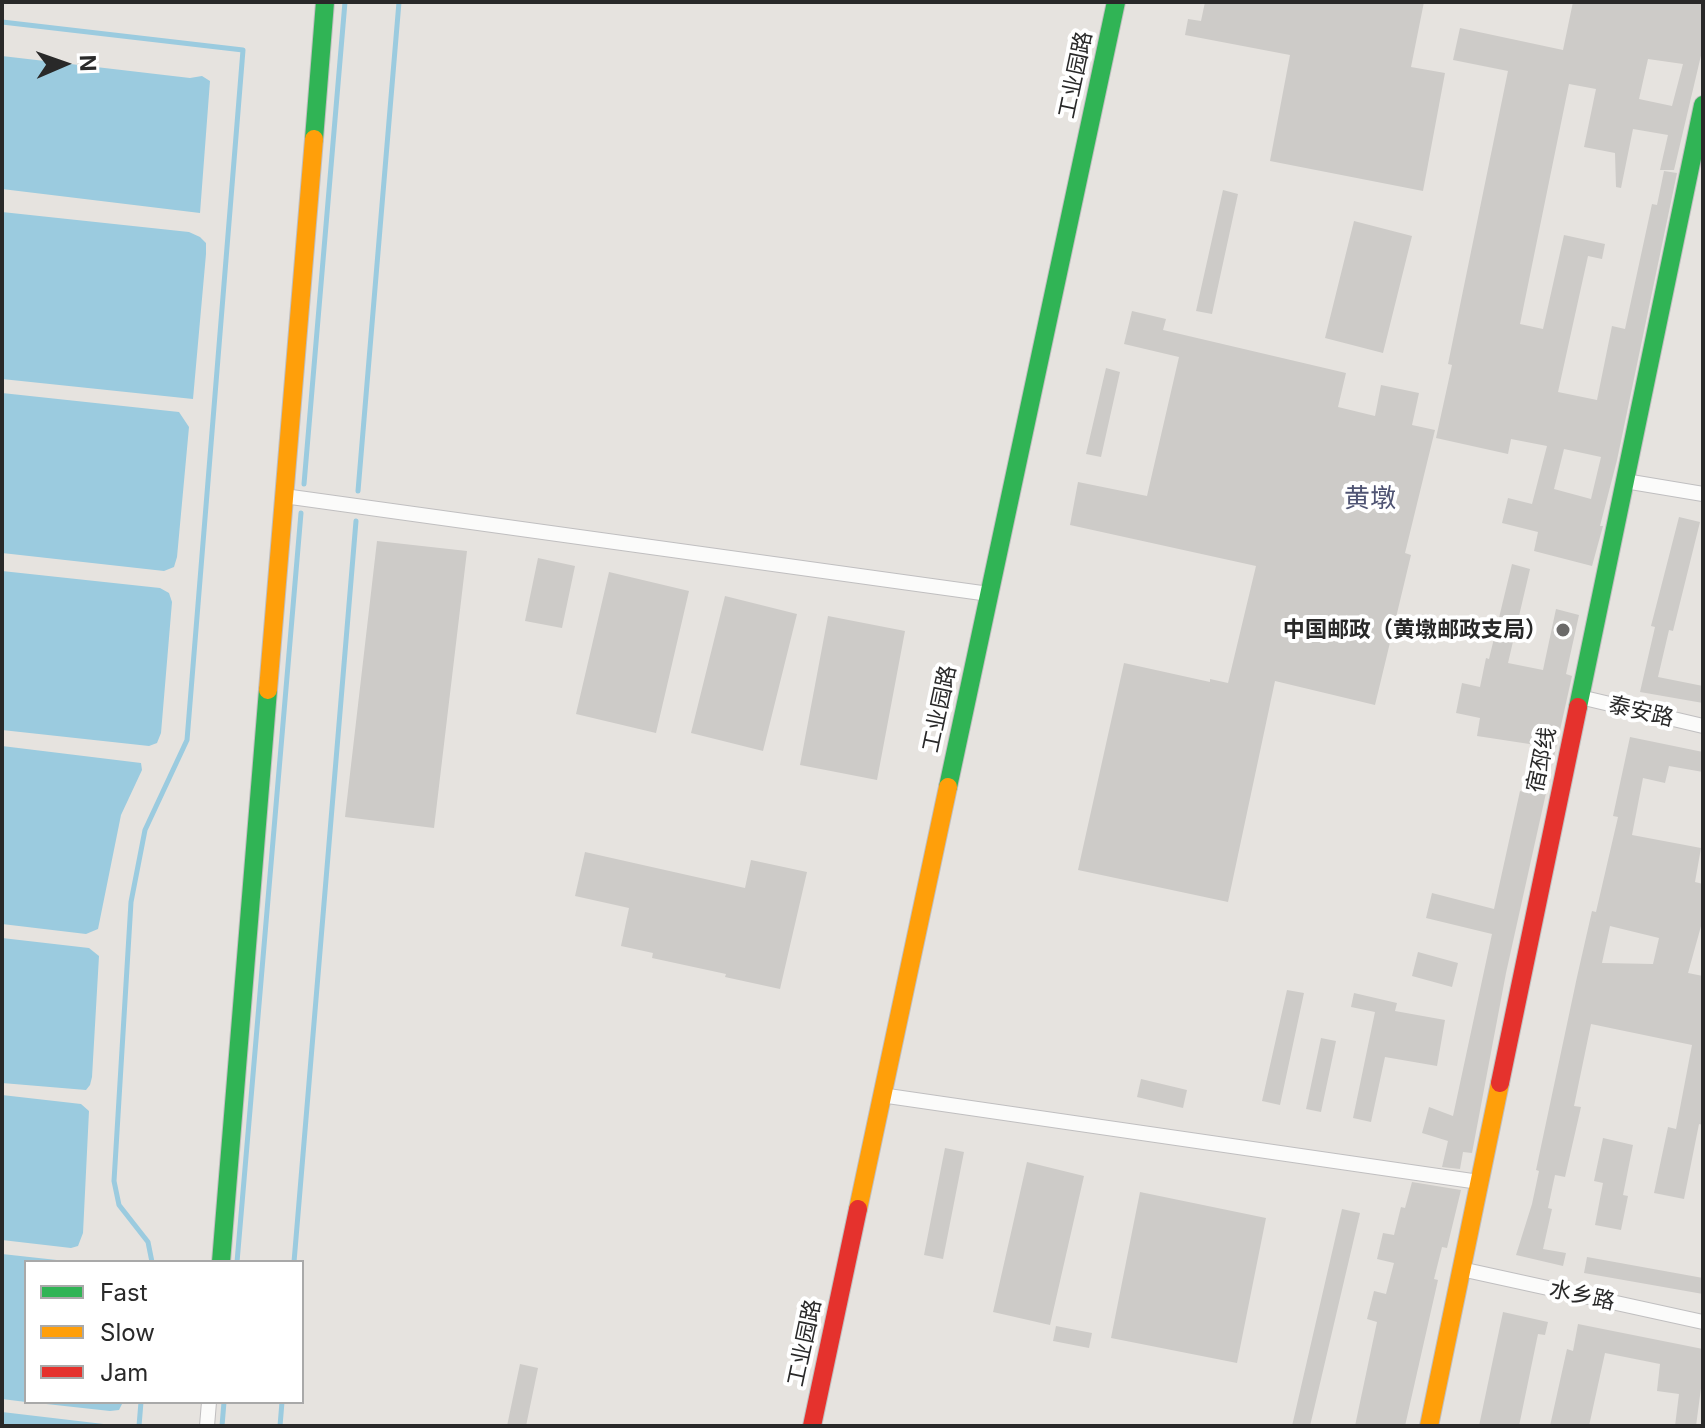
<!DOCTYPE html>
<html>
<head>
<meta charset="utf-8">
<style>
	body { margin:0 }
	#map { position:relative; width:1705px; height:1428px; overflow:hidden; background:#e6e3df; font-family:Inter,sans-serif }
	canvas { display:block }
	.frame { position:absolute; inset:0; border:4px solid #292929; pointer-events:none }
	.legend { position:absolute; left:24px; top:1260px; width:280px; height:144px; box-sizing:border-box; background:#fff; border:2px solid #a9a9a9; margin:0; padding:10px 14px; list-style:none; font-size:24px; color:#292929 }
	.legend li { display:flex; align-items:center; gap:16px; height:40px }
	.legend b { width:40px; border:2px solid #a9a9a9 }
	.north { position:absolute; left:24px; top:24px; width:80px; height:80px; -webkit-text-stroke:6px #fff; paint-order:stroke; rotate:88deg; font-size:22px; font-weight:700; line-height:32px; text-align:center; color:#292929 }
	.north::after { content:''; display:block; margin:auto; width:28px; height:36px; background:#292929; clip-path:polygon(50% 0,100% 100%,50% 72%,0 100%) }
</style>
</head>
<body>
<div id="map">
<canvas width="1705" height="1428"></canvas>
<div class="frame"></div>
<ul class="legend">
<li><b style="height:10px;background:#30b455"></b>Fast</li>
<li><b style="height:10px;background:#ff9f0a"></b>Slow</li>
<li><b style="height:10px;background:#e5322d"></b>Jam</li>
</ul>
<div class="north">N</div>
</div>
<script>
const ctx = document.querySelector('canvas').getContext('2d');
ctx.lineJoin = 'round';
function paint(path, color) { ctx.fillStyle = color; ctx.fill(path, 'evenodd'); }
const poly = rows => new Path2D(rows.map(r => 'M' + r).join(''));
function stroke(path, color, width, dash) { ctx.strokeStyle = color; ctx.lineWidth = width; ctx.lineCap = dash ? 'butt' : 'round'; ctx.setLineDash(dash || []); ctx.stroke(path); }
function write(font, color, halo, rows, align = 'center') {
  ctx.font = font + ' Inter,"Noto Sans SC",sans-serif'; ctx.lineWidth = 8; ctx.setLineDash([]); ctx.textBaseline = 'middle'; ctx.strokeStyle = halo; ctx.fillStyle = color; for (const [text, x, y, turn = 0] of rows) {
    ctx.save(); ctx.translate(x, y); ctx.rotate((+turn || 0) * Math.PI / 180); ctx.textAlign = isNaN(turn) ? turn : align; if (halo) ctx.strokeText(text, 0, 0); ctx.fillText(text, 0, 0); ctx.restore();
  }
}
paint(poly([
	[2,56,190,78,202,76,210,81,200,213,2,189],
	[2,212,189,232,200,237,206,243,206,254,193,399,2,379],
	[2,393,179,412,189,427,177,557,174,567,164,571,2,553],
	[2,571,160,588,169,593,172,602,161,733,157,743,149,746,2,730],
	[2,746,141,763,142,770,121,815,98,929,86,934,2,924],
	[2,938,89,948,99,956,92,1077,90,1085,86,1090,2,1083],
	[2,1095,81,1104,89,1111,83,1233,78,1246,71,1248,2,1240],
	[2,1254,75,1262,26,1262,26,1402,2,1399],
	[28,1402,123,1402,119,1410,110,1411],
	[2,1412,112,1425,114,1426,2,1426]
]), '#9bcbdf');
stroke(poly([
	[2,22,243,50,187,740,145,830,131,902,114,1181,119,1205,148,1242,152,1262],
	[304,484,345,2],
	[358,491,399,2],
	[237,1262,301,513],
	[294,1262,356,521],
	[139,1426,141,1402],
	[222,1426,224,1402],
	[280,1426,282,1402]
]), '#9bcbdf', 5);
paint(poly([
	[1205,2,1229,4,1229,2,1424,2,1411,67,1445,73,1423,191,1270,161,1290,55,1185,35,1188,19,1201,21],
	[1573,2,1703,2,1703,47,1674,170,1660,170,1668,135,1633,129,1621,188,1616,187,1615,153,1584,147,1596,89,1569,84,1520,324,1543,329,1564,235,1605,244,1602,259,1588,256,1558,392,1597,400,1612,326,1625,329,1652,204,1657,205,1664,171,1677,173,1617,460,1600,526,1603,526,1592,566,1534,551,1538,532,1502,523,1508,498,1532,504,1547,446,1511,439,1508,454,1436,438,1452,365,1448,364,1508,71,1453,60,1460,28,1563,50],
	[1648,59,1683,64,1672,106,1639,99],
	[1564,449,1601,457,1591,499,1554,489],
	[1223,190,1238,194,1212,314,1196,311],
	[1354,221,1412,236,1383,353,1325,338],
	[1132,311,1166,319,1163,330,1346,373,1338,407,1375,416,1381,385,1419,393,1412,425,1435,430,1405,553,1411,555,1375,705,1275,681,1228,902,1078,870,1124,663,1210,682,1210,679,1228,683,1256,566,1070,525,1078,482,1147,496,1179,357,1124,344],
	[1106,368,1120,372,1101,457,1086,454],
	[1679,517,1700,522,1673,631,1669,630,1658,677,1703,686,1703,703,1640,692,1655,627,1651,626],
	[377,541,467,551,434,828,345,817],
	[538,558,575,566,562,628,525,621],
	[1512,564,1530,569,1508,663,1543,670,1556,609,1579,615,1566,674,1572,676,1506,973,1472,1153,1463,1152,1460,1169,1442,1167,1448,1141,1422,1133,1429,1107,1453,1116,1492,934,1426,918,1432,893,1494,909,1520,791,1525,792,1536,745,1477,736,1480,718,1456,713,1462,683,1480,687,1486,658,1489,659],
	[609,572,689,591,656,733,576,714],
	[725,596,797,614,763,751,691,733],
	[828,616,905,631,877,780,800,765],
	[1630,737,1703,752,1703,772,1669,766,1665,783,1643,778,1632,835,1701,848,1695,882,1703,884,1703,919,1688,973,1703,976,1703,1125,1699,1124,1684,1199,1654,1193,1668,1127,1676,1129,1692,1045,1591,1024,1574,1106,1581,1107,1565,1177,1555,1175,1548,1208,1552,1209,1543,1249,1566,1253,1563,1266,1516,1255,1532,1204,1539,1171,1536,1170,1577,977,1592,911,1596,912,1618,817,1613,816],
	[1610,926,1659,938,1653,964,1602,963],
	[585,852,745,888,751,860,807,872,780,989,725,977,726,974,652,958,653,953,621,946,629,908,575,896],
	[1418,952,1458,963,1452,987,1412,976],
	[1287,990,1304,993,1280,1105,1262,1101],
	[1354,993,1397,1003,1395,1011,1445,1020,1437,1066,1385,1057,1371,1122,1353,1118,1375,1012,1351,1007],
	[1321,1038,1336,1041,1321,1112,1306,1109],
	[1141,1079,1187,1090,1183,1108,1137,1097],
	[1603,1138,1633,1145,1623,1195,1628,1196,1621,1230,1595,1225,1603,1183,1594,1181],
	[945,1148,964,1152,943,1259,924,1255],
	[1027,1162,1084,1176,1050,1325,993,1312],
	[1412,1182,1461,1190,1447,1248,1442,1247,1434,1279,1438,1280,1405,1426,1355,1426,1377,1322,1367,1319,1374,1291,1386,1294,1394,1263,1377,1259,1383,1233,1394,1235,1401,1207,1405,1208],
	[1140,1192,1266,1218,1237,1363,1111,1338],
	[1342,1209,1360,1213,1310,1426,1292,1426],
	[1587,1257,1703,1278,1703,1294,1584,1273],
	[1503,1312,1548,1322,1545,1335,1538,1334,1519,1426,1479,1426],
	[1578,1324,1703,1349,1703,1373,1696,1426,1675,1426,1679,1394,1657,1391,1660,1364,1605,1353,1589,1426,1550,1426,1567,1349,1573,1351],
	[1056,1326,1092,1333,1089,1348,1053,1341],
	[520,1364,538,1368,526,1426,507,1426]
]), '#cdcbc8');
const street = poly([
	[1625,481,1703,494],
	[284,496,989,594],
	[1580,697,1703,726],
	[881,1095,1479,1182],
	[1461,1269,1703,1322],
	[207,1426,209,1402]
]);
const fast = poly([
	[314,139,325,2],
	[1578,707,1703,105],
	[948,787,1116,2],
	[221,1262,268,690]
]);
const slow = poly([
	[268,690,314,139],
	[858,1209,948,787],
	[1429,1426,1500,1083]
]);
const jam = poly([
	[1500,1083,1578,707],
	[812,1426,858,1209]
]);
stroke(street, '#c0bfc0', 16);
stroke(fast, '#c0bfc0', 20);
stroke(slow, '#c0bfc0', 20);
stroke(jam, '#c0bfc0', 20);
stroke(street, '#fbfbfa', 14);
stroke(fast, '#30b455', 18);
stroke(slow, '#ff9f0a', 18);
stroke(jam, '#e5322d', 18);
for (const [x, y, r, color] of [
	[1563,630,8,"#6b6a69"]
]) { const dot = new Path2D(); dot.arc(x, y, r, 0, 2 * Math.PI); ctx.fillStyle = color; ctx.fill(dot); stroke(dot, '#fff', 3); }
write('22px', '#292929', '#fff', [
	["工业园路",1076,75,-78],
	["工业园路",940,709,-78],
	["泰安路",1641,712,13],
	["宿邳线",1542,760,-78],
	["水乡路",1582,1296,12],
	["工业园路",805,1343,-78]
]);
write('bold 22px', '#292929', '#fff', [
	["中国邮政（黄墩邮政支局）",1547,630]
], 'right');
write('26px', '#4f5473', '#fff', [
	["黄墩",1370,499]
]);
</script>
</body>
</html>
